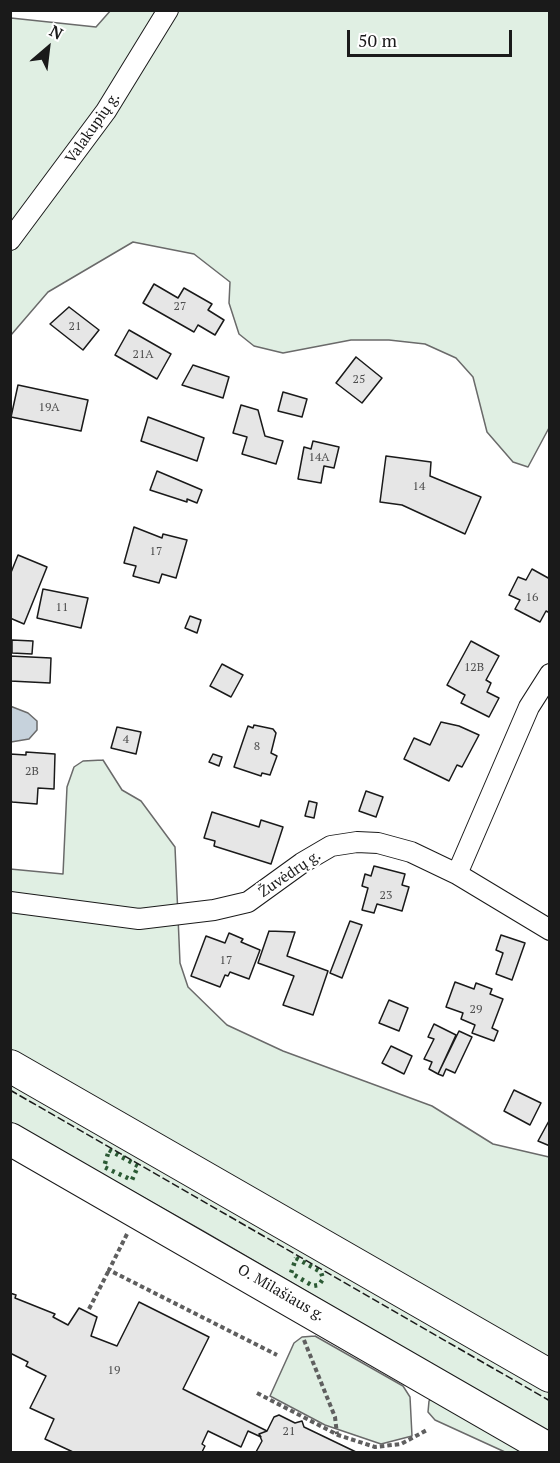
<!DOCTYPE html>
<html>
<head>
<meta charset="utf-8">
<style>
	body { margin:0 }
	#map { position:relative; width:560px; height:1463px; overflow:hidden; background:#fff; font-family:"PT Serif",serif }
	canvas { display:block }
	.frame { position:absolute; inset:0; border:12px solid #1a1a1a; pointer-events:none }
	.north { position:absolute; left:18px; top:18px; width:60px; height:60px; -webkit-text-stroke:4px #fff; paint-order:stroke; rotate:28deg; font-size:16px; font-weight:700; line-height:24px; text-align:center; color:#1a1a1a }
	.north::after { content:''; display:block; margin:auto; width:21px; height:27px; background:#1a1a1a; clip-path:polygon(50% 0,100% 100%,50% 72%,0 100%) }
	.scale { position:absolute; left:347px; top:30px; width:165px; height:27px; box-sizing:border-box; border:3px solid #1a1a1a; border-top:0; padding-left:8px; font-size:18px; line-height:21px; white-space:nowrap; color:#1a1a1a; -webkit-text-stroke:4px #fff; paint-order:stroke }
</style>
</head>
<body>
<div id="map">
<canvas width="560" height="1463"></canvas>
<div class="frame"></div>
<div class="north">N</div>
<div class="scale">50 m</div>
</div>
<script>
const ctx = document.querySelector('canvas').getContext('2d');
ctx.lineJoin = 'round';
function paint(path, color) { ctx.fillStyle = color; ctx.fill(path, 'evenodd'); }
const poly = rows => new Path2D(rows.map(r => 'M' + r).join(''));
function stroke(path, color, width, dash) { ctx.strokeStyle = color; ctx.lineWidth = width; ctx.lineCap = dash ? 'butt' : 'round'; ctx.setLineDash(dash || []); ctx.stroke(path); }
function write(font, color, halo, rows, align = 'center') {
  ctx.font = font + ' "PT Serif",serif'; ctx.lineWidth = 4.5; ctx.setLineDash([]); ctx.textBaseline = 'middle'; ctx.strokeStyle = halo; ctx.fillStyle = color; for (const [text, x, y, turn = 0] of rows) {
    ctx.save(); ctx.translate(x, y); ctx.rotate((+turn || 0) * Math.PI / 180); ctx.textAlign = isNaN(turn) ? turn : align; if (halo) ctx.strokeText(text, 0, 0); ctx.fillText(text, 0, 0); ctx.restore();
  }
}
const green = poly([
	[111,10,549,11,550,426,528,467,513,462,487,432,473,377,456,358,425,344,389,340,351,340,283,353,254,346,239,334,229,303,230,282,194,254,133,242,48,292,11,335,11,18,96,27,111,10],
	[103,760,122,790,141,801,175,847,180,963,188,987,227,1025,283,1051,432,1106,493,1144,549,1157,549,1362,11,1051,10,869,63,874,67,787,74,767,83,761,103,760],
	[10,1081,549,1391,549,1433,203,1231,11,1123,10,1081],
	[315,1336,403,1386,410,1397,412,1436,381,1444,325,1425,270,1396,294,1343,302,1337,315,1336],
	[432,1398,531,1452,505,1452,435,1420,428,1412,429,1401,432,1398]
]);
paint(green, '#e0efe3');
stroke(green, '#6a6a6a', 1.5);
const water = poly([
	[10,706,28,713,37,721,37,730,29,739,11,742,10,706]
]);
paint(water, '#c6d2dc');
stroke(water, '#6a6a6a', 1.5);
const building = poly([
	[154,284,178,298,184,288,212,304,208,310,224,320,215,335,198,325,194,332,143,303,154,284],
	[69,307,99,330,83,350,50,324,69,307],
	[129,330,171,354,157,379,115,355,129,330],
	[356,357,382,378,362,403,336,383,356,357],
	[193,365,229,377,223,398,182,385,193,365],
	[18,385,88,400,81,431,11,417,18,385],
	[283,392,307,399,302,417,278,411,283,392],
	[241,405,258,410,265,436,283,441,276,464,242,454,247,437,233,433,241,405],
	[148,417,204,438,197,461,141,441,148,417],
	[313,441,339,447,334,468,324,466,321,483,298,479,304,447,311,449,313,441],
	[386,456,431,462,430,476,481,497,465,534,402,505,380,502,386,456],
	[157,471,202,490,197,503,187,499,187,502,150,490,157,471],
	[134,527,162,538,163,534,187,540,176,578,162,574,159,583,133,576,136,566,124,563,134,527],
	[18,555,47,567,24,624,10,618,10,575,18,555],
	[532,569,550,579,550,613,546,611,540,622,515,609,520,600,509,595,518,577,526,580,532,569],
	[43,589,88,598,81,628,37,618,43,589],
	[190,616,201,620,197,633,185,628,190,616],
	[12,640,33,641,32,654,12,653,12,640],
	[471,641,499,656,486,680,491,683,487,692,499,698,489,717,461,703,465,695,447,685,471,641],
	[10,656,51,658,50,683,10,681,10,656],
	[222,664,243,675,231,697,210,686,222,664],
	[441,722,459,726,479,735,462,767,457,765,449,781,404,759,414,738,430,745,441,722],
	[254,725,273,729,276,733,271,753,277,756,270,775,262,773,261,776,234,767,248,726,253,728,254,725],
	[117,727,141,732,136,754,111,748,117,727],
	[26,752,55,754,54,789,38,788,37,804,12,802,10,798,10,754,26,755,26,752],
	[213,754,222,757,219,766,209,762,213,754],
	[366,791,383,797,376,817,359,811,366,791],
	[309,801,317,803,314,818,305,816,309,801],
	[212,812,259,827,261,820,283,827,271,864,214,846,215,841,204,838,212,812],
	[374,866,405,874,402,885,409,887,402,911,377,904,374,913,362,910,368,888,362,886,365,874,371,876,374,866],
	[350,921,362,925,342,978,330,973,350,921],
	[269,931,295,932,287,956,328,971,313,1015,283,1005,294,976,258,963,269,931],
	[229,933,243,939,241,942,260,950,249,979,230,972,228,976,225,975,220,987,191,976,206,936,225,943,229,933],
	[501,935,525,943,512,980,496,974,503,953,496,950,501,935],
	[455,982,474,989,476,983,492,989,490,994,503,999,492,1028,498,1031,494,1041,472,1033,475,1025,461,1019,463,1013,446,1007,455,982],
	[389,1000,408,1008,399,1031,379,1023,389,1000],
	[434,1024,456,1035,438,1074,429,1069,432,1062,424,1059,434,1039,428,1037,434,1024],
	[459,1031,472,1037,455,1073,446,1069,443,1076,438,1074,459,1031],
	[391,1046,412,1056,404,1074,382,1063,391,1046],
	[514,1090,541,1103,530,1125,504,1111,514,1090],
	[550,1119,550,1146,538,1141,550,1119],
	[10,1293,16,1295,15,1298,55,1314,53,1317,68,1325,79,1308,97,1317,91,1336,117,1346,139,1302,209,1337,183,1389,267,1431,259,1434,261,1437,248,1431,241,1447,208,1431,202,1444,205,1446,202,1452,73,1452,45,1439,54,1419,30,1408,46,1376,26,1366,28,1362,10,1353,10,1293],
	[279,1415,295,1423,302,1421,304,1427,356,1452,256,1452,262,1441,259,1434,267,1431,274,1417,279,1415]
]);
paint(building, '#e6e6e6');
stroke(building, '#1a1a1a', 1.5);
const minor = poly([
	[10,240,106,111,168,10],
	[457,874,529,707,550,674],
	[10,902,139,919,214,910,248,902,302,863,331,846,357,842,378,843,411,852,457,874,550,930]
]);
const primary = poly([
	[10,1066,550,1376],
	[10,1139,550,1450]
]);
stroke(minor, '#1a1a1a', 22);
stroke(primary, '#1a1a1a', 34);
stroke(poly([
	[127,1234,109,1270,277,1355],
	[89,1309,109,1270],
	[304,1340,335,1417,337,1434],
	[257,1393,338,1435,375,1447,401,1444,427,1430]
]), '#5f5f5f', 4, [4.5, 3]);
stroke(minor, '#fff', 20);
stroke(primary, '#fff', 32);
stroke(poly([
	[109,1150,138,1166,132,1180,104,1167,109,1150],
	[296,1258,321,1272,323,1279,319,1285,313,1286,291,1273,296,1258]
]), '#2b5a34', 4.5, [3, 4.5]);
stroke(poly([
	[10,1090,550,1401]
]), '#1a1a1a', 1.5, [8, 3]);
write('12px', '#4d4d4d', null, [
	["27",180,307],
	["21",75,327],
	["21A",143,355],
	["25",359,380],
	["19A",49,408],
	["14A",319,458],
	["14",419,487],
	["17",156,552],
	["16",532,598],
	["11",62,608],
	["12B",474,668],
	["4",126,740],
	["8",257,747],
	["2B",32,772],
	["23",386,896],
	["17",226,961],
	["29",476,1010],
	["19",114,1371],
	["21",289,1432]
]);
write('15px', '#1a1a1a', '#fff', [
	["Valakupių g.",93,128,-55],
	["Žuvėdrų g.",290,874,-34],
	["O. Milašiaus g.",281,1293,30]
]);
</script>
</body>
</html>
